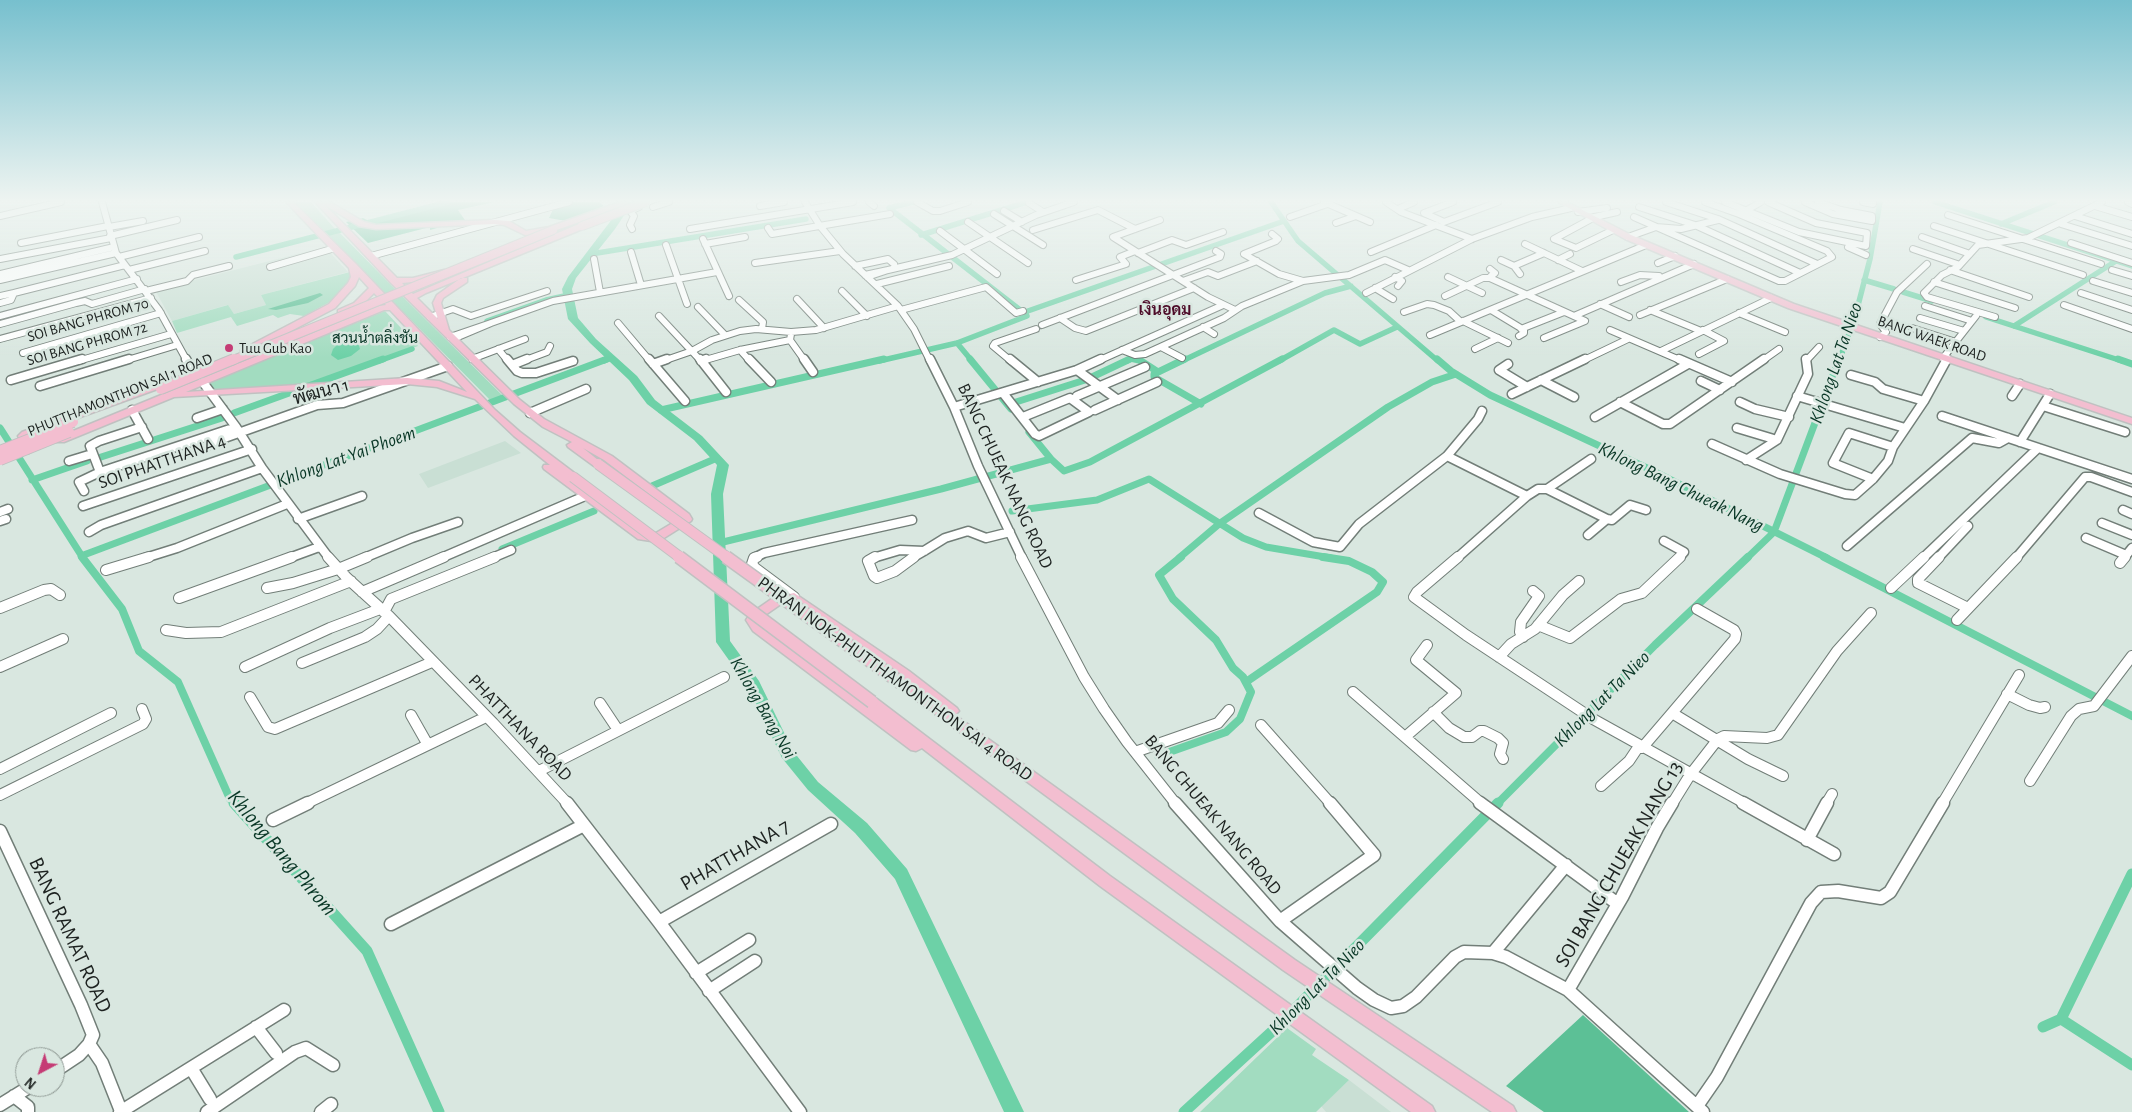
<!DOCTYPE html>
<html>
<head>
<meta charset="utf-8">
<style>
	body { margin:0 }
	#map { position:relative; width:2132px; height:1112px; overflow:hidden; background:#d9e7e0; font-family:"Alegreya Sans",sans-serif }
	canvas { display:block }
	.north { position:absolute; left:15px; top:1047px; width:50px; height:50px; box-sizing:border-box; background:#d9e7e0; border:1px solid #8e9893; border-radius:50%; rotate:220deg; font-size:14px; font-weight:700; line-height:20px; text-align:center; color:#1d2220 }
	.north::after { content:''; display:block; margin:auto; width:18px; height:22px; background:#c53c75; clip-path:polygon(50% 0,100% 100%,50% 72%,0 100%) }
</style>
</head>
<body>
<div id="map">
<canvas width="2132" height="1112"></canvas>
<div class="north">N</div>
</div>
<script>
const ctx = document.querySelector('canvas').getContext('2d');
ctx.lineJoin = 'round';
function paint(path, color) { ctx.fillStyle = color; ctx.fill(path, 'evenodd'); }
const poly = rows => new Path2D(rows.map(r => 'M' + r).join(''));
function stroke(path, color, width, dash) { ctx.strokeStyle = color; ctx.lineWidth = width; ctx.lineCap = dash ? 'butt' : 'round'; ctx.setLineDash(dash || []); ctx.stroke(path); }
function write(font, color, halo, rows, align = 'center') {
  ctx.font = font + ' "Alegreya Sans",Sarabun,sans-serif'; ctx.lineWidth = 5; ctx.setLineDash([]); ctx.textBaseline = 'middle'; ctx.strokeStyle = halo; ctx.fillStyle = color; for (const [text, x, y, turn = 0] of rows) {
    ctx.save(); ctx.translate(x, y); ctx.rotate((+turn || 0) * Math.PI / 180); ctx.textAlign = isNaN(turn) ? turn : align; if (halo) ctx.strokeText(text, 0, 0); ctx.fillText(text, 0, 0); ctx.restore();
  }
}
paint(poly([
	[325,247,348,272,261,295,266,305,234,314,227,305,172,321,155,290],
	[505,441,521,453,428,488,419,474],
	[1349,1080,1391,1112,1326,1112,1321,1106]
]), '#c9dfd4');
paint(poly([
	[293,202,311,202,337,231,326,233],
	[339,232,397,291,503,396,491,401,327,235],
	[350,272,355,277,342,292,330,302,304,316,290,314,278,318,273,315,237,326,231,317,177,333,172,321,228,305,234,314,266,305,261,295],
	[385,311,418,346,303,388,218,393,208,382],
	[1287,1028,1316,1049,1312,1055,1349,1080,1316,1112,1200,1112]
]), '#a2dcc0');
paint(poly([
	[445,202,495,202,458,210,465,220,430,230,430,227,368,243,346,222,363,218,371,222],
	[574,202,599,202,604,206,566,221,549,218,554,207],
	[320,293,323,295,308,303,276,310,268,309],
	[1583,1015,1689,1112,1544,1112,1506,1086]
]), '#5cc096');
paint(poly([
	[357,340,360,349,351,356,338,360,331,355,333,349,341,341]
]), '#6dd1a7');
stroke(poly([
	[1271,202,1298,241,1438,361],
	[1935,202,2132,266],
	[889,208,1024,313],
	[889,208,913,202],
	[2001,224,2054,202],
	[921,235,1027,202],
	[591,254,806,219],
	[236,257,448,202],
	[1864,280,1894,289],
	[1903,292,1932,301],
	[1986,317,2122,361],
	[487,321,546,300,569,295],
	[2014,326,2116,261],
	[957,343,972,361],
	[379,361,412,349],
	[604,361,611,358],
	[879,361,957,343,1027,316,1025,312,1284,221],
	[1127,361,1131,359,1140,361],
	[1182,361,1325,293,1351,286],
	[1279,361,1334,330,1360,344,1397,327],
	[1839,361,1855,317,1870,259,1880,202]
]), '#6dd1a7', 5.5);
stroke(poly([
	[970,359,1011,409],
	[1138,359,1158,372],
	[1185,359,1154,374,1154,377,1201,404],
	[1437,359,1451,371,1490,395,1647,468,1827,558],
	[2118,359,2132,364],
	[1092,377,1130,359],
	[1016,402,1085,380],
	[661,410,884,359],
	[234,413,383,359],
	[0,428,83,558],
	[1029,432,1051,459],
	[98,458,222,418],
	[32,480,87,461],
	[652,486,717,458],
	[1012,511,1097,500,1149,479,1243,538,1266,547,1331,558],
	[719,543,941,489,1051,459,1064,471,1090,462,1282,359],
	[502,549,594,511],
	[81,556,607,359],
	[1179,558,1219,524,1388,407,1432,382,1456,374],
	[1747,558,1774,532,1839,359]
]), '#6dd1a7', 7);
stroke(poly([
	[82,557,122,609,139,651,178,682,230,799,235,804],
	[1824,557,2132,716],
	[1246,682,1377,592,1383,582,1372,572,1349,561,1323,557],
	[1158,756,1226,732,1240,719,1251,692,1243,677,1233,668,1216,640,1173,599,1159,575,1181,557],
	[1497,804,1655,645,1748,557]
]), '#6dd1a7', 8);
stroke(poly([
	[234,803,367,951,439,1112],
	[2061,1019,2132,1065],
	[2043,1027,2061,1019,2132,874],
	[1184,1112,1278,1026,1498,803]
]), '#6dd1a7', 11);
paint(poly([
	[625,202,633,202,615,229,576,278,572,289,578,318,596,339,637,376,655,400,702,436,729,465,723,494,730,641,759,681,793,751,818,782,867,823,907,869,1024,1112,1004,1112,895,879,855,833,808,790,782,758,748,687,716,642,711,494,717,465,694,440,647,404,629,380,590,343,568,319,562,289,568,277,625,202]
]), '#6dd1a7');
const minorFar3 = poly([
	[102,202,116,253,159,310,187,361],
	[805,202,820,226,843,254,898,306,914,329,930,361],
	[869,202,874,206],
	[917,202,933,211,940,211,968,202],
	[1324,202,1370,222],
	[1386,202,1401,212,1472,239],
	[1453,202,1424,213,1444,222,1498,202],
	[1666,202,1718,219,1817,264],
	[1725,202,1799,232,1866,246,1867,233,1816,223,1768,202],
	[1805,202,1833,214,1872,221,1872,216,1841,210,1818,202],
	[1863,202,1873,204,1873,202],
	[2128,202,2132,204],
	[1029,203,1043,212],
	[760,206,784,202],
	[2095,206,2132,217],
	[653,207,669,202],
	[1639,207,1695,225,1800,273],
	[1398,209,1414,202],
	[1747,210,1761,202],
	[1004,211,1022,222],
	[1578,212,1607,208],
	[994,214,1043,245],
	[1948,215,2101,264],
	[0,216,61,202],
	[2075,216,2132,234],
	[1290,217,1330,203],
	[1634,217,1779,281,1785,281,1832,257,1827,251,1739,214,1705,202],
	[1590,218,1617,212],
	[1591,219,1554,239,1576,248,1613,230],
	[1160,220,1113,237,1208,297,1235,310],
	[968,222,1028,263],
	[1336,223,1356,216],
	[2061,224,2132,246],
	[1934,226,2083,275],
	[109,227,143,221],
	[768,228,772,234,890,214],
	[632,229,630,225,634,216,630,211,639,207],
	[690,229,853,202],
	[1033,230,1098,210,1135,229],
	[940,231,997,274],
	[1272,234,1278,239,1276,241,1244,254,1279,274,1303,281],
	[110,236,177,220],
	[1628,237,1656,227,1681,229,1718,220],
	[1922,237,1970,254],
	[703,239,729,296],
	[21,243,108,226],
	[2071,243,2132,263],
	[705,244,745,237],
	[1525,244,1582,271],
	[666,245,687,304],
	[1848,247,1866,255],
	[1913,249,1960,265],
	[631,252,641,285],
	[1371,252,1436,225],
	[1138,253,1172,240,1186,245,1223,232],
	[371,256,569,202],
	[119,257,199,237],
	[0,259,111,238],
	[594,259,600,292],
	[1501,260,1514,266],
	[1558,260,1570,254],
	[755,263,840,251],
	[1658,263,1675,256],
	[855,266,888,259,894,264],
	[270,267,335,248],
	[1490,269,1495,273,1491,276],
	[129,270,205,251],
	[888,270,952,255,1036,215,1074,202],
	[1950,270,2029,297],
	[2112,270,2132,276],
	[0,274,114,247],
	[1520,274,1514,266,1544,253],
	[865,275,888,270,867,277],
	[1395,277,1402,281,1398,286],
	[1448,277,1482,293],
	[0,280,116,253],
	[1076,280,1126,264,1120,257,1135,251],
	[1183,281,1208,272,1218,276,1257,261],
	[2093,281,2132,293],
	[1621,282,1640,275,1659,276],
	[1934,282,2015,308],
	[877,284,949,266],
	[1375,288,1393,299],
	[146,291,187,281,193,275,229,266],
	[842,291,867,316],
	[1366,293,1472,239,1532,217,1571,208],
	[2081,293,2132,310],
	[0,296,14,293],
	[1445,296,1483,278,1490,278,1585,321,1544,338],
	[797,299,824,328],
	[739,300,763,322,762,329],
	[0,303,11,300,14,293,125,265],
	[1600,304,1629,317],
	[2064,305,2132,329],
	[1925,306,1972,321],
	[698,307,725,335],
	[901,310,986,287,1016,313,1023,311],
	[1491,310,1524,330,1524,333,1519,336],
	[1650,310,1701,331],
	[1404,312,1427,304,1434,305,1449,311,1461,322],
	[1739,313,1785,332],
	[1640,315,1727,279],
	[0,316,137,279],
	[659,316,701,361],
	[1574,316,1694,264],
	[430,317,453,309,471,316,547,291],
	[1995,317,1927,297,1924,293,1942,275,1958,267,1978,245,2028,238,2102,202],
	[1060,318,1075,328,1086,331,1194,288],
	[1920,318,1964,331],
	[1463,321,1508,343],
	[491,323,553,301,717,272],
	[618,323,650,361],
	[0,324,76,303,85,301,92,304,145,289],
	[1042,325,1220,257,1221,254,1216,251],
	[1203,327,1214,334],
	[1912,328,1956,342],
	[1521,329,1564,312],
	[1610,330,1682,361],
	[791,334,790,340,805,361],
	[1430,335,1646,245],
	[450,337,491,323,453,339],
	[1880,337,1886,332,1880,324,1897,292,1927,264],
	[0,339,151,298],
	[1161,347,1182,358],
	[498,349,508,361],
	[1475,349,1498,338],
	[740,350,750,361],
	[1122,350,1135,355,1145,354,1224,318,1242,306,1303,281,1349,275,1385,260,1408,270],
	[1661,351,1771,298],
	[23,353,161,313],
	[1699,354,1724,341,1703,330],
	[1943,358,1976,316],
	[472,359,525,339],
	[78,361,171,334],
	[124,361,177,345],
	[523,361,547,352,550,346],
	[663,361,692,351,712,340,740,331,756,329,791,332,816,330,898,306],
	[702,361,740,350,790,340],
	[1011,361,993,346,995,343,1036,329],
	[1098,361,1223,305],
	[1582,361,1628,339],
	[1762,361,1779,349],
	[1806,361,1819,347],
	[1946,361,1947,359]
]);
const minorFar2 = poly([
	[186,359,193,372],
	[507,359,512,365,527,359],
	[649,359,685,401],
	[700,359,726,392],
	[749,359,771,382],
	[804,359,813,372],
	[930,359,954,407,978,466,1022,558],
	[1010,359,1038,382],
	[1679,359,1732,382],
	[701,361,706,359],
	[653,364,667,359],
	[1508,364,1499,370,1527,387],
	[512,365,517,371,522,373,536,373,573,361],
	[1077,370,1118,400],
	[1851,375,1875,382,1883,389,1924,401],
	[11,380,82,359],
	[1541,380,1574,397],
	[202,381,236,427,262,468,329,558],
	[1701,381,1720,390],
	[40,386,129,359],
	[1003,393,1035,434,1039,436,1089,412,1070,398,1023,417],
	[1512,394,1585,359],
	[1077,396,1145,367],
	[1797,396,1905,428],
	[2012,396,2020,384],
	[1620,402,1663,424,1670,424,1764,359],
	[1740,402,1755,409,1789,417],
	[2043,406,2125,432],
	[954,407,1077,370,1101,359],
	[132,410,148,439],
	[1095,410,1157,382],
	[530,413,586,389],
	[1942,416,2132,479],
	[1595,417,1688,364],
	[197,418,223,409],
	[142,427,99,441,90,446,100,472,236,427],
	[1737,428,1777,440],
	[2020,442,2050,394],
	[1712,444,1780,474,1845,494,1855,495,1873,479,1888,461,1893,447,1924,401,1947,359],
	[203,448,216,441,317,405,343,403,448,366],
	[1447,456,1478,419,1482,411],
	[1746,460,1777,440,1808,374,1806,359],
	[69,461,92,454],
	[1873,479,1833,463,1849,433,1893,447],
	[1547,489,1591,459],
	[84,491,79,482,100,472],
	[83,506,252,449],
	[2123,510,2132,514],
	[0,512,8,509],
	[1259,513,1313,542,1340,547,1359,524,1447,456,1527,496],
	[298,519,362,496],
	[0,521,6,519],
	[2102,523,2132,535],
	[89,532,101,525,262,468],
	[1588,535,1607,519,1612,520,1630,505,1646,510],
	[2086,538,2126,555],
	[1664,541,1684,552,1679,558],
	[1847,546,1972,438,1999,443,2008,438],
	[924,551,945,538,968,531,986,538,1010,532],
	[145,558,177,548,287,504],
	[289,558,319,547],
	[364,558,412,538,458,522],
	[441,558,585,496],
	[492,558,511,550],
	[754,558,764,553,912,520],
	[873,558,900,550,924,551],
	[912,558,924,551],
	[1457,558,1527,496,1538,489,1547,489,1607,519],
	[1923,558,2038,448],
	[1938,558,1968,526],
	[2016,558,2085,477,2091,477,2132,492],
	[2124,558,2132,548]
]);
const minorFar1 = poly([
	[328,557,347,578,389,616,493,723,568,804],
	[757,557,754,558,752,564,755,568,794,597],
	[875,557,868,561,874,576,877,578,895,571,914,557],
	[1021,557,1084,677,1104,709,1127,742,1176,804],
	[1458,557,1417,592,1414,597,1466,635,1593,719,1746,804],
	[1939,557,1918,579,1918,583,1968,608],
	[2120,563,2125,557],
	[106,570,149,557],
	[267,588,293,583,338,569,367,557],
	[1891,588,1924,557],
	[362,592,444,557],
	[179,598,292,557],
	[0,608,44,590,51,589,60,595],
	[1697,609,1734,630,1736,634,1735,639,1672,713,1748,759,1783,776],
	[384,612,391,599,495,557],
	[1957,620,2017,557],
	[1538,625,1570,638,1621,599,1642,593,1680,557],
	[166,630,186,633,221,632,351,581],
	[1523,637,1520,632,1521,622,1539,596,1533,591],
	[1499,657,1511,644,1535,629,1563,595,1579,581],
	[302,663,365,637,377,629,389,616],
	[0,667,63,639],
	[245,667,330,628,380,609],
	[1353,692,1482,804],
	[2007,694,2029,705,2040,708,2045,707],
	[250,697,268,727,275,729,432,662],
	[600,703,618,730],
	[1433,712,1449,728,1464,737,1472,737,1480,731,1484,731,1498,738,1503,743,1500,754,1503,759],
	[411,715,428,745],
	[1261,725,1331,804],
	[1405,737,1456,693,1416,660,1427,645],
	[1642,748,1672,713],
	[1135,752,1218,723,1229,710],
	[0,769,111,713],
	[539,771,724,677],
	[2030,781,2071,716,2079,709,2094,706,2132,656],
	[1601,786,1629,761,1639,746],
	[0,795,143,724,146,719,142,709],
	[305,804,486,717],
	[1672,804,1690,775,1718,739,1724,736,1767,738,1778,735,1837,651,1871,613],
	[1826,804,1832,794],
	[1942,804,2019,675]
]);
const minor = poly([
	[567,803,659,922,800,1112],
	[1175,803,1280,921,1357,988,1374,1000,1391,1008,1403,1006,1416,997,1455,957,1464,952,1493,953,1506,957,1568,990,1703,1112],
	[1480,803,1618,904],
	[1743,803,1834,854],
	[273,820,308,803],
	[0,831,81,1005,93,1035,89,1044,79,1055,55,1071],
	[1807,840,1827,803],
	[1280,921,1374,855,1330,803],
	[659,922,831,824],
	[391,924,584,825],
	[1493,953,1566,865],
	[696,973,749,940],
	[1568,990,1622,897,1657,828,1672,803],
	[709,991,755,961],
	[256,1027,276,1053],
	[89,1044,102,1063,121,1111],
	[191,1068,210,1099],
	[14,1096,28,1107,28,1112],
	[0,1105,29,1087],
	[1697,1106,1717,1077,1811,903,1821,892,1838,891,1881,898,1890,892,1943,803],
	[120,1112,284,1010],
	[207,1112,295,1052,306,1048,333,1065],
	[321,1112,331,1104]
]);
const major = poly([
	[286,202,293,202,356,264,495,410,520,432,577,475,578,477,577,479,572,480,645,534,651,535,656,533,681,518,604,460,583,448,603,464,598,467,594,466,568,447,567,445,572,442,543,427,514,404,391,283,315,202,330,202,364,222,376,225,494,220,509,221,526,231,549,227,620,202,628,202,628,205,545,234,525,235,504,225,494,224,376,229,359,226,326,206,397,278,413,278,444,270,444,274,413,282,402,283,413,294,579,224,585,224,585,228,426,293,417,298,438,319,433,303,437,295,461,278,467,278,467,282,443,298,441,303,449,330,520,400,544,419,612,456,689,514,692,519,691,521,664,538,651,541,638,539,544,469,543,467,544,465,550,465,514,436,475,399,437,387,407,384,174,397,64,442,56,442,55,440,56,438,379,306,386,305,374,293,360,307,344,314,338,314,338,310,354,303,369,288,359,277,355,286,335,308,247,354,241,354,241,350,329,304,348,283,351,277,349,268,286,202],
	[384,310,390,310,467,392,439,381,407,378,186,392,384,310],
	[1558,202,1567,202,1631,235,1794,304,2132,418,2132,424,1788,308,1625,239,1558,202],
	[171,378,174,379,174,383,28,436,34,450,29,453,24,450,18,436,22,432,171,378],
	[794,593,909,671,957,708,959,711,955,715,1295,960,1513,1106,1516,1112,1492,1112,1283,970,897,686,895,683,897,680,903,679,792,601,781,604,758,620,761,625,866,702,867,699,872,697,877,699,1110,876,1432,1106,1435,1112,1411,1112,1100,886,922,748,916,751,911,750,753,631,746,620,750,614,773,598,794,593]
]);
stroke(minorFar3, '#727e78', 8);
stroke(minorFar2, '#727e78', 11);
stroke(minorFar1, '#727e78', 12);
stroke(minor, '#727e78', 15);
stroke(major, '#c0c1c1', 3);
stroke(minorFar3, '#fff', 6);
stroke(minorFar2, '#fff', 8);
stroke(minorFar1, '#fff', 10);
stroke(minor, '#fff', 12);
paint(major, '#f3bed0');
const majorBridgeFar2 = poly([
	[582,226,646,202],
	[231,361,553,230]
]);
const majorBridgeFar1 = poly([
	[161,389,234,359],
	[0,451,73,422],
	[0,460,69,432],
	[598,464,728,558],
	[573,477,681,558]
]);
const majorBridge = poly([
	[679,557,872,702],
	[726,557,901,683]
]);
stroke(majorBridgeFar2, '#c0c1c1', 10, []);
stroke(majorBridgeFar1, '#c0c1c1', 12, []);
stroke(majorBridge, '#c0c1c1', 15, []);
stroke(majorBridgeFar2, '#f3bed0', 8);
stroke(majorBridgeFar1, '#f3bed0', 10);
stroke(majorBridge, '#f3bed0', 12);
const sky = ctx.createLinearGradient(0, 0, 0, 358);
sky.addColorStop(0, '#77c0ce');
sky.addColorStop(0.56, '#eef4f1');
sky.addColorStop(1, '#eef4f100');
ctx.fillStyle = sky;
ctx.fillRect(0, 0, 2132, 358);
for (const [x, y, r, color] of [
	[229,348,5,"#c53c75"]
]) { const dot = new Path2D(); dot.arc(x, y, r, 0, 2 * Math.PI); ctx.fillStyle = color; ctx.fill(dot); stroke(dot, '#d9e7e0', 2); }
write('15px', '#1d2220', '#d9e7e0', [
	["SOI BANG PHROM 70",88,320,-16],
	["BANG WAEK ROAD",1932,339,19],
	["SOI BANG PHROM 72",87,344,-16],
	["PHUTTHAMONTHON SAI 1 ROAD",120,395,-22]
]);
write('15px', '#063424', '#d9e7e0', [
	["สวนน้ำตลิ่งชัน",375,338]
]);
write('15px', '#1d2220', '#d9e7e0', [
	["Tuu Gub Kao",239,348]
], 'left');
write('bold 16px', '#4e0c29', '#d9e7e0', [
	["เงินอุดม",1165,310]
]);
write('18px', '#1d2220', '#d9e7e0', [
	["พัฒนา 1",321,392,-15],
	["SOI PHATTHANA 4",162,462,-19],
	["BANG CHUEAK NANG ROAD",1005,476,65],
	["PHRAN NOK-PHUTTHAMONTHON SAI 4 ROAD",895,679,36],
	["PHATTHANA ROAD",520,728,46],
	["BANG CHUEAK NANG ROAD",1213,815,50]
]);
write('italic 19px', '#093726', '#d9e7e0', [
	["Khlong Lat Ta Nieo",1836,363,-71],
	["Khlong Lat Yai Phoem",346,457,-20],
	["Khlong Bang Chueak Nang",1681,487,26],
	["Khlong Lat Ta Nieo",1602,699,-45],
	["Khlong Bang Noi",763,708,60],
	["Khlong Lat Ta Nieo",1317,987,-45]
]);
write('21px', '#1d2220', '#d9e7e0', [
	["PHATTHANA 7",735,855,-30],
	["SOI BANG CHUEAK NANG 13",1619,864,-60],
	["BANG RAMAT ROAD",70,935,65]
]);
write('italic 22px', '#093726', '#d9e7e0', [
	["Khlong Bang Phrom",282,853,50]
]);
</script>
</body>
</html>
